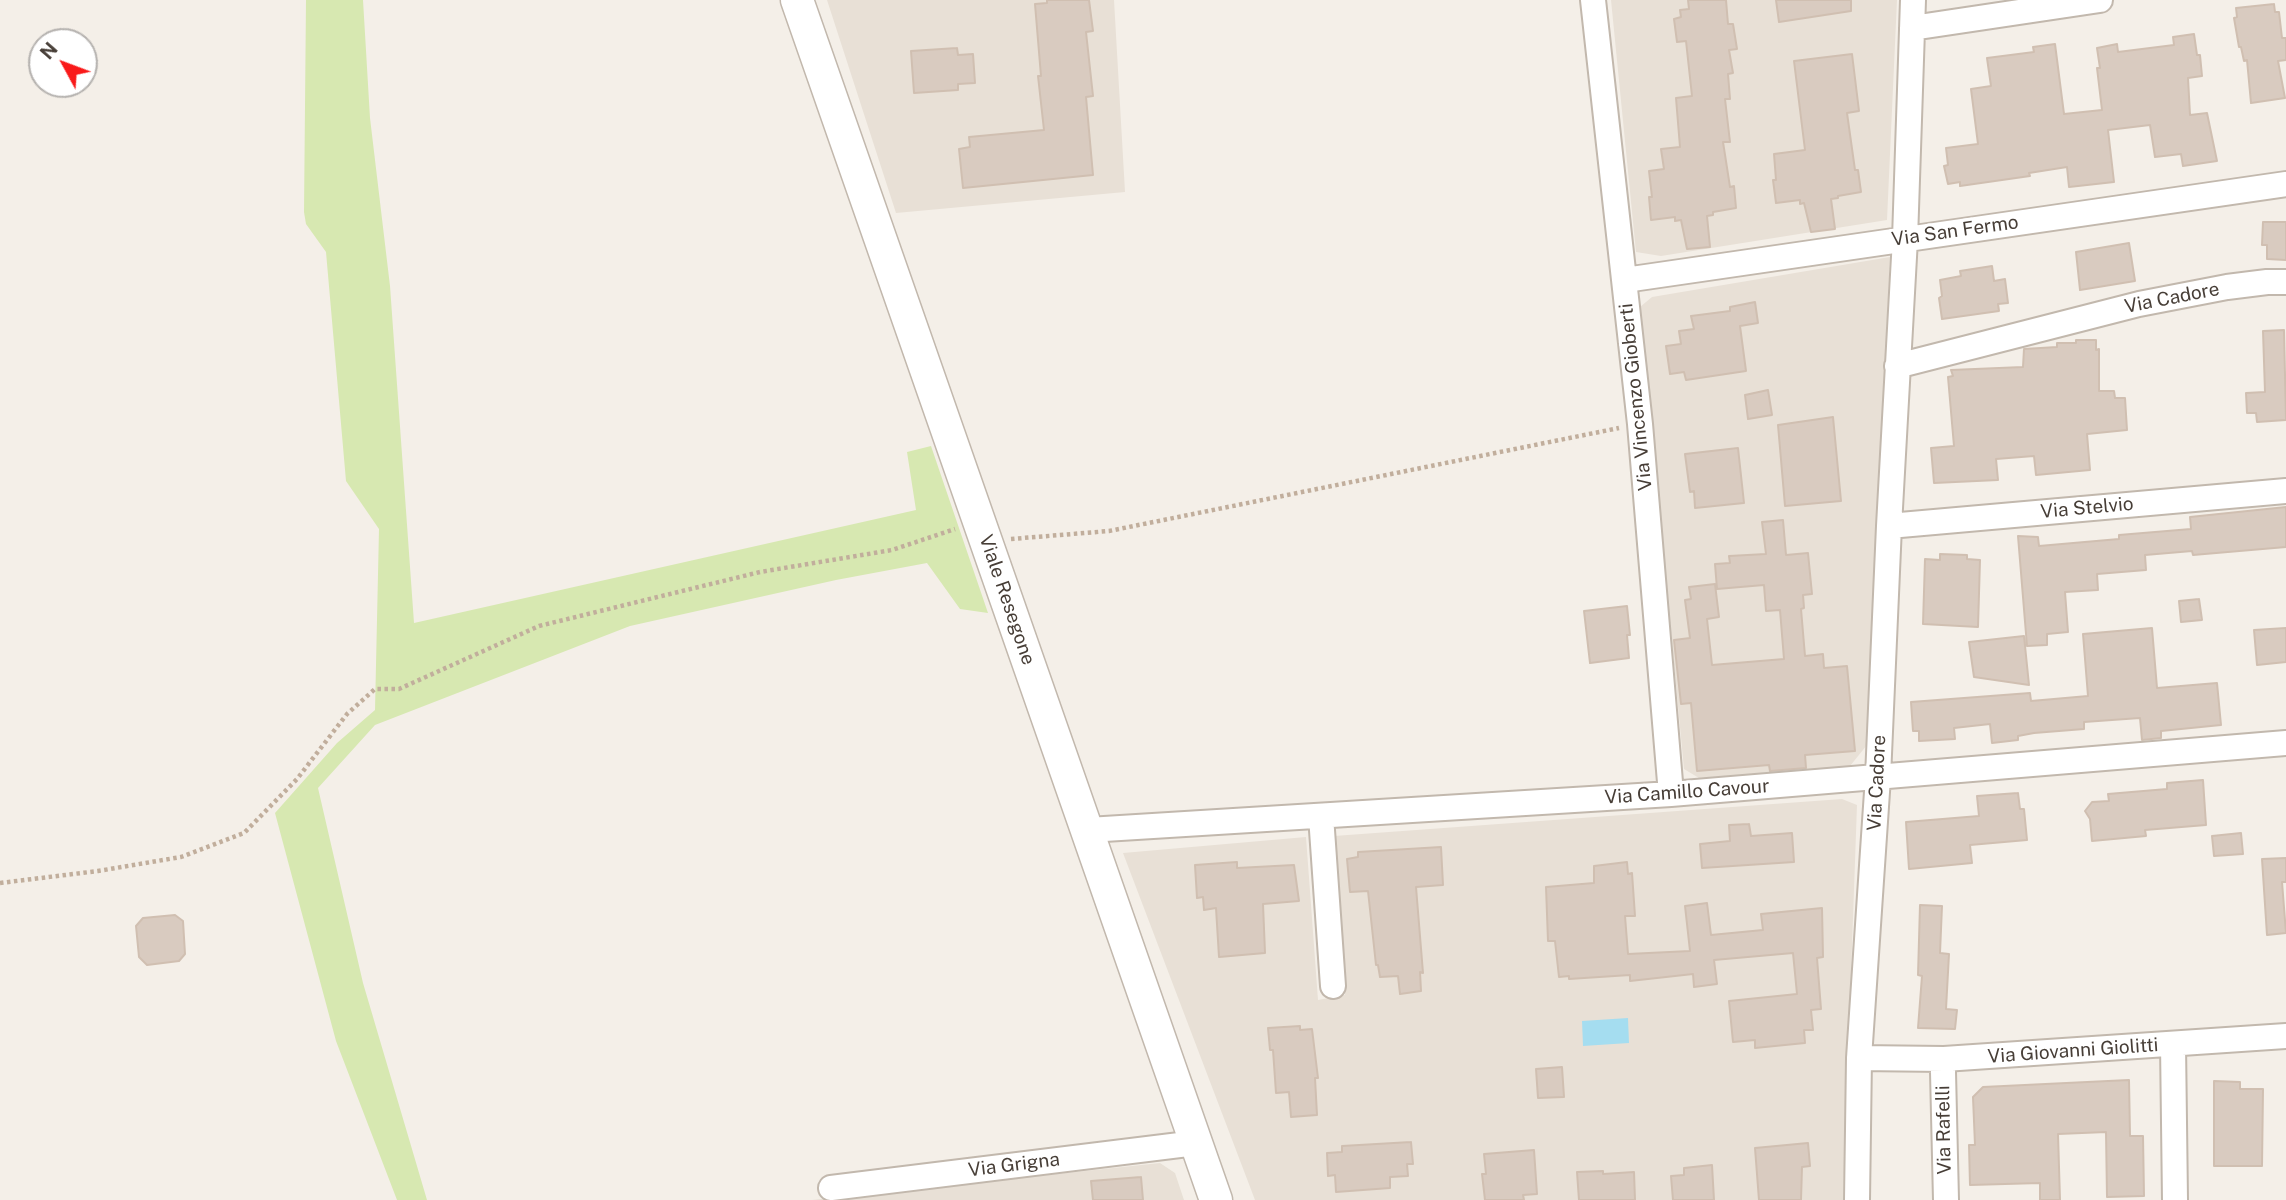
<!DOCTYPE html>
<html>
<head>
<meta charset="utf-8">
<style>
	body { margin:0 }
	#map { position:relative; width:2286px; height:1200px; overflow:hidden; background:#f4efe8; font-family:"Public Sans",sans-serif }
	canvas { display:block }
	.north { position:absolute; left:28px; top:28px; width:70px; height:70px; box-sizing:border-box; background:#fff; border:2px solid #b5b2af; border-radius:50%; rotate:311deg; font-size:19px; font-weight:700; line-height:28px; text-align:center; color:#473e37 }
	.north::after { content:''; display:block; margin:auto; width:24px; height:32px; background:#f91a1a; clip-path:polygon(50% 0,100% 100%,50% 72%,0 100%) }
</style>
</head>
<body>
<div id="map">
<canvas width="2286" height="1200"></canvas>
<div class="north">N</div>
</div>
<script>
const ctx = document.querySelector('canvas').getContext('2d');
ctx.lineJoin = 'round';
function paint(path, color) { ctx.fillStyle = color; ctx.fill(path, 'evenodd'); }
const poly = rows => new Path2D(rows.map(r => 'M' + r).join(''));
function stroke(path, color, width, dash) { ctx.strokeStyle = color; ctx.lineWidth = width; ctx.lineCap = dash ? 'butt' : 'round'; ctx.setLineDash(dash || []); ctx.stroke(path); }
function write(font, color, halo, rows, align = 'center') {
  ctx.font = font + ' "Public Sans",sans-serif'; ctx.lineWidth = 6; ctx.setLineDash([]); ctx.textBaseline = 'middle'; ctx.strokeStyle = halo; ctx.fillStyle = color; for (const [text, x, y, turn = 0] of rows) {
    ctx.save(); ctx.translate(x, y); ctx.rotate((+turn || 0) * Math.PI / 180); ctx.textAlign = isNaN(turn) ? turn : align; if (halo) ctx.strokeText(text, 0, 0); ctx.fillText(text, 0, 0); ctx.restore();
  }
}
paint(poly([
	[827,0,1114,0,1125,192,896,213],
	[1611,0,1897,0,1887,220,1661,256,1636,252],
	[1890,257,1867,745,1850,766,1699,778,1684,769,1640,307,1652,297],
	[1842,799,1857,805,1843,1200,1255,1200,1123,853,1306,837,1318,1000,1345,995,1334,836],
	[1160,1163,1175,1173,1184,1200,812,1200]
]), '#e8e0d6');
paint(poly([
	[306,0,363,0,370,118,390,286,414,623,916,510,907,452,931,446,988,613,960,609,927,563,836,580,630,626,375,725,318,788,363,983,427,1200,397,1200,336,1041,275,813,337,743,375,710,379,529,346,481,326,252,306,224,304,212]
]), '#d7e8b1');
paint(poly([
	[1628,1018,1629,1043,1583,1046,1582,1021]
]), '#a5ddf0');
const building = poly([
	[1047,0,1089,0,1093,31,1086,32,1093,96,1086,97,1093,175,963,188,959,149,970,147,969,137,1044,130,1038,76,1041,76,1035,4,1047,3,1047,0],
	[1688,0,1726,0,1728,24,1733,24,1737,49,1729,50,1733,73,1728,74,1730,99,1725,99,1730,142,1723,142,1730,187,1734,186,1736,208,1713,212,1713,215,1707,216,1710,247,1687,249,1681,220,1675,221,1675,217,1651,220,1649,197,1652,197,1649,171,1664,169,1661,149,1680,147,1676,98,1692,96,1686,41,1677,42,1674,19,1681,17,1680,10,1689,9,1688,0],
	[1776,0,1851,0,1851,11,1779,22,1776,0],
	[2274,4,2275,12,2279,12,2282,38,2286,38,2286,60,2278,61,2285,98,2251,103,2247,60,2244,61,2241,47,2239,47,2234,18,2237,17,2236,8,2274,4],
	[2194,34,2197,55,2200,55,2202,76,2188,78,2190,115,2207,113,2217,161,2183,166,2181,154,2155,157,2150,125,2108,130,2114,182,2069,187,2067,167,2029,173,2030,176,1960,186,1960,182,1948,184,1944,166,1948,165,1946,148,1978,144,1971,89,1991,86,1987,58,2034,52,2033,47,2055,44,2064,114,2102,110,2097,68,2100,68,2097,48,2117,44,2118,52,2174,45,2173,37,2194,34],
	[957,48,958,55,973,54,975,83,958,84,958,90,914,93,911,51,957,48],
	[1852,54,1859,111,1847,113,1855,170,1858,170,1861,192,1838,196,1838,198,1831,199,1835,229,1811,232,1804,203,1800,204,1800,200,1776,203,1773,180,1776,180,1774,154,1805,150,1794,61,1852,54],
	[2263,222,2286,222,2286,260,2267,259,2267,245,2262,245,2263,222],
	[2129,243,2135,281,2080,290,2076,252,2129,243],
	[1992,266,1994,281,2005,279,2008,303,1998,304,1999,311,1942,319,1939,298,1942,296,1940,280,1961,276,1960,271,1992,266],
	[1755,302,1758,323,1740,326,1746,371,1686,380,1684,372,1670,374,1666,346,1681,344,1679,331,1694,329,1691,316,1730,311,1730,307,1755,302],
	[2284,330,2286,420,2257,422,2256,413,2247,413,2246,393,2265,392,2263,331,2284,330],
	[2076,340,2096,340,2096,350,2099,349,2099,391,2114,391,2115,398,2125,398,2127,430,2087,434,2090,470,2036,475,2034,456,1996,459,1998,480,1934,483,1931,448,1954,446,1948,377,1953,376,1951,370,2023,367,2024,349,2057,347,2057,343,2076,343,2076,340],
	[1768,390,1772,415,1748,419,1745,395,1768,390],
	[1833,417,1841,501,1785,506,1778,425,1833,417],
	[1738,448,1744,503,1695,508,1694,491,1690,492,1685,454,1738,448],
	[2286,507,2286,547,2193,555,2192,551,2145,555,2146,570,2097,574,2098,590,2065,592,2068,632,2047,634,2047,645,2027,646,2018,536,2038,537,2039,546,2119,539,2119,535,2191,529,2190,517,2286,507],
	[1783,520,1786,555,1808,553,1812,594,1803,595,1804,608,1801,609,1805,656,1823,654,1824,668,1847,666,1855,751,1805,755,1806,768,1770,771,1769,765,1697,771,1691,703,1681,704,1674,640,1690,638,1685,600,1691,599,1689,587,1715,584,1719,617,1707,619,1712,665,1784,659,1780,610,1766,611,1764,585,1717,589,1715,564,1730,563,1729,556,1766,554,1762,522,1783,520],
	[1940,554,1967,555,1967,559,1980,560,1978,627,1923,624,1925,559,1940,560,1940,554],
	[2199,599,2202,620,2181,622,2179,601,2199,599],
	[1627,606,1630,635,1627,635,1629,658,1590,663,1584,611,1627,606],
	[2152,628,2157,688,2217,683,2221,725,2161,731,2161,738,2142,740,2140,718,2084,722,2084,729,2034,733,2018,736,2018,740,1992,743,1990,724,1954,728,1955,739,1919,741,1919,731,1913,731,1911,702,2030,693,2031,701,2088,696,2083,634,2152,628],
	[2286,628,2286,662,2257,665,2254,630,2286,628],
	[2024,636,2029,685,1974,677,1969,642,2024,636],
	[2203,780,2206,825,2145,830,2146,836,2092,841,2090,819,2085,811,2092,802,2109,801,2108,794,2167,789,2167,783,2203,780],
	[2018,793,2020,809,2024,809,2027,840,1970,845,1972,863,1909,869,1906,822,1979,816,1977,796,2018,793],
	[1749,824,1751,836,1792,833,1794,862,1702,868,1700,844,1730,841,1729,825,1749,824],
	[2241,833,2243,854,2214,856,2212,836,2241,833],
	[1441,847,1443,885,1416,887,1423,973,1420,972,1421,991,1400,994,1398,976,1380,977,1378,965,1376,965,1368,891,1350,892,1347,859,1358,857,1358,852,1441,847],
	[2286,858,2286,882,2282,882,2286,933,2267,935,2262,859,2286,858],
	[1237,862,1237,868,1294,865,1299,901,1263,904,1265,953,1219,957,1216,908,1204,910,1203,897,1197,898,1195,865,1237,862],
	[1627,862,1628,874,1632,873,1635,916,1625,916,1628,954,1690,951,1685,906,1707,903,1711,935,1763,930,1761,914,1822,908,1823,957,1817,958,1821,1009,1811,1010,1813,1030,1804,1030,1805,1043,1755,1048,1755,1040,1733,1042,1729,1001,1797,994,1793,953,1714,960,1717,984,1694,987,1693,974,1630,981,1630,975,1569,979,1569,976,1559,977,1555,941,1548,941,1546,887,1594,883,1594,866,1627,862],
	[1920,905,1942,906,1940,953,1949,954,1946,1009,1957,1010,1955,1029,1918,1028,1922,976,1918,975,1920,905],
	[175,915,183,921,185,954,179,961,147,965,139,957,136,926,143,918,175,915],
	[1300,1026,1300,1030,1312,1029,1318,1078,1315,1078,1317,1115,1291,1117,1289,1092,1276,1093,1273,1050,1270,1050,1268,1028,1300,1026],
	[1562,1067,1564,1097,1538,1098,1536,1069,1562,1067],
	[2129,1080,2130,1136,2143,1136,2144,1196,2107,1197,2106,1132,2058,1134,2060,1200,2040,1200,2040,1183,1970,1185,1969,1145,1975,1145,1973,1097,1983,1087,2129,1080],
	[2214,1081,2240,1082,2240,1089,2263,1089,2262,1166,2214,1166,2214,1081],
	[1411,1142,1413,1164,1407,1164,1408,1176,1390,1177,1390,1188,1336,1192,1335,1175,1328,1176,1327,1153,1342,1152,1342,1146,1411,1142],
	[1808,1143,1810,1166,1802,1167,1801,1200,1759,1200,1755,1148,1808,1143],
	[1534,1150,1537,1194,1523,1195,1524,1200,1485,1200,1482,1174,1486,1174,1484,1154,1534,1150],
	[1712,1165,1714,1200,1673,1200,1671,1176,1684,1175,1684,1168,1712,1165],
	[1603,1171,1603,1174,1634,1172,1635,1200,1579,1200,1577,1172,1603,1171],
	[1141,1177,1143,1200,1093,1200,1091,1181,1141,1177]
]);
paint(building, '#d9cbc0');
stroke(building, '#d0bfb1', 2);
const minor = poly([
	[1593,0,1640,424,1671,794],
	[1912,28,2100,0],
	[1625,280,2286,184],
	[1897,366,2139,304,2227,287,2267,282,2286,282],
	[1889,526,2286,491],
	[1321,816,1333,986],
	[1088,830,1671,794,2286,743],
	[2173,1044,2175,1200],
	[1859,1058,1944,1059,2286,1036],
	[1944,1059,1943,1072,1946,1200],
	[831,1188,1196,1143],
	[1857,1200,1859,1058,1878,777,1889,526,1905,239,1913,0]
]);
const tertiary = poly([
	[797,0,1216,1200]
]);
stroke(minor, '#c2b8ad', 28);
stroke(tertiary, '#c2b8ad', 35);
stroke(poly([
	[1011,539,1109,531,1619,428],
	[0,883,98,871,181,857,244,833,297,779,347,714,375,689,399,689,539,626,760,572,892,550,955,529]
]), '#c1ae9c', 4.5, [3.5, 3.5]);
stroke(minor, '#fff', 24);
stroke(tertiary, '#fff', 32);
write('19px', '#473e37', '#fff', [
	["Via San Fermo",1955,231,-8],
	["Via Cadore",2172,298,-11],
	["Via Vincenzo Gioberti",1636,397,-96],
	["Via Stelvio",2087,508,-5],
	["Viale Resegone",1007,600,71],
	["Via Cadore",1877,783,-87],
	["Via Camillo Cavour",1687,792,-4],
	["Via Giovanni Giolitti",2073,1051,-4],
	["Via Rafelli",1944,1130,-91],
	["Via Grigna",1014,1165,-7]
]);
</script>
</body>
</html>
